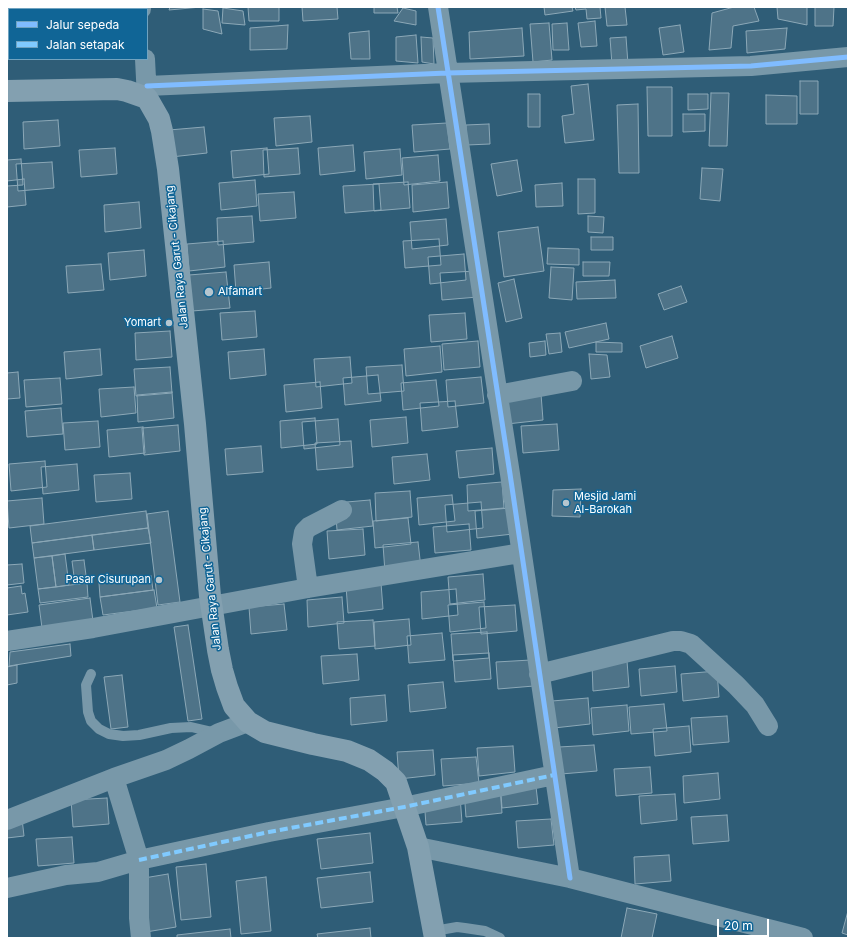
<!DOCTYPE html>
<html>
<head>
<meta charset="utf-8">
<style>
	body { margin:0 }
	#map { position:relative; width:855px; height:945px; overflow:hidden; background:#2f5d77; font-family:Inter,sans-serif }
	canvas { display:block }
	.frame { position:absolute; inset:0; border:8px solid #fff; pointer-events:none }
	.legend { position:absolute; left:8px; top:8px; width:140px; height:52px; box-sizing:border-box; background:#106596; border:1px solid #70a3c0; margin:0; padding:5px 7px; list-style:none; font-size:12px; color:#fff }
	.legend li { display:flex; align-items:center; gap:8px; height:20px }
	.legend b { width:20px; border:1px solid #70a3c0 }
	.scale { position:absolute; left:717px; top:919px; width:52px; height:18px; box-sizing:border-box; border:2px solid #fff; border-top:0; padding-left:5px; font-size:12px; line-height:14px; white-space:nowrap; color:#fff; -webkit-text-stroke:3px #106596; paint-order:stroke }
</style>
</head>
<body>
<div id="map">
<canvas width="855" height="945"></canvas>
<div class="frame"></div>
<ul class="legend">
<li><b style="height:5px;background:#80bcff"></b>Jalur sepeda</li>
<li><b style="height:5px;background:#80caff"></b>Jalan setapak</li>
</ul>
<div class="scale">20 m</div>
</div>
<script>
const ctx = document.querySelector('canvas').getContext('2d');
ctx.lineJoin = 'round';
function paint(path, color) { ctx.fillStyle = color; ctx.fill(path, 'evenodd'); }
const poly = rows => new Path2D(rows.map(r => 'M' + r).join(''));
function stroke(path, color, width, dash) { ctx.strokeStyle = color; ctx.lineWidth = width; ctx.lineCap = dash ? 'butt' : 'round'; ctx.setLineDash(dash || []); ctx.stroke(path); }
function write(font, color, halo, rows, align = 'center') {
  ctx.font = font + ' Inter,sans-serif'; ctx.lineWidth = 3; ctx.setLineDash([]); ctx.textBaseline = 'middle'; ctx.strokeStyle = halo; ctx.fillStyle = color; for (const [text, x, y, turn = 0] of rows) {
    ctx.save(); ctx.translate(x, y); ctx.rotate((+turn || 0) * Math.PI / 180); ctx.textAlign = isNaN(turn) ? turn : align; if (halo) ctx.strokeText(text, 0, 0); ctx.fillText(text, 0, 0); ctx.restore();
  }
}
const building = poly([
	[170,7,201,7,169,10,170,7],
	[248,7,279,7,279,21,249,21,248,7],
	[302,7,337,7,338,19,303,21,302,7],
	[374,7,397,7,398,13,374,13,374,7],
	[544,7,572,7,573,11,545,15,544,7],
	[575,7,600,7,601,18,587,19,586,9,576,10,575,7],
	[605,7,625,7,627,25,607,26,605,7],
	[734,7,754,7,759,21,733,26,731,48,709,50,712,13,734,7],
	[777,7,807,7,807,25,778,19,777,7],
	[815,7,834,7,833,26,815,26,815,7],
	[223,8,243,11,245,25,222,23,223,8],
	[403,8,416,11,416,25,394,21,403,8],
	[203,9,218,11,222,34,203,29,203,9],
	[595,21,597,46,581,47,578,23,595,21],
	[549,23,552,60,533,62,530,24,549,23],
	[567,23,569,50,553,50,552,24,567,23],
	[288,25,287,49,250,50,250,28,288,25],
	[680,25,684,52,663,55,659,28,680,25],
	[522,28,524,56,470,59,469,32,522,28],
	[787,28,785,49,747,53,746,31,787,28],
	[369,31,370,59,351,59,349,33,369,31],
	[416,35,418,63,396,61,396,37,416,35],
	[421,37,433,38,434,64,422,62,421,37],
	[626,37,628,64,612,65,610,38,626,37],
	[800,81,818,81,818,114,800,114,800,81],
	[588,84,594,140,565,143,562,116,574,114,571,86,588,84],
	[647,87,672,87,672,136,648,136,647,87],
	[711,93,729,93,727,146,709,146,711,93],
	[528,94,540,94,540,127,528,127,528,94],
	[688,94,708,94,708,109,688,110,688,94],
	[766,95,797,96,797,124,766,124,766,95],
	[638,104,639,173,619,173,617,105,638,104],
	[683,114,705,114,705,131,683,132,683,114],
	[310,116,312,142,276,146,274,118,310,116],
	[58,120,60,146,24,149,23,122,58,120],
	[447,123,450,149,414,152,412,125,447,123],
	[489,124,490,144,467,145,466,125,489,124],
	[204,127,207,153,171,157,169,130,204,127],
	[353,145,355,171,320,175,318,148,353,145],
	[115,148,117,174,81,177,79,150,115,148],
	[267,148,269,174,233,178,231,151,267,148],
	[298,148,300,174,264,177,263,150,298,148],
	[400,149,402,175,366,179,364,152,400,149],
	[438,155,440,181,404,185,402,158,438,155],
	[21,159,23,185,7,186,7,160,21,159],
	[517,160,522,191,497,196,491,164,517,160],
	[52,162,54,188,18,191,16,164,52,162],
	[702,168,723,169,720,201,700,199,702,168],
	[24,179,26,205,7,207,7,181,24,179],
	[578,179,595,179,595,213,578,214,578,179],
	[255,180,257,206,221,210,219,183,255,180],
	[408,182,410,208,374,211,373,184,408,182],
	[447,182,449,208,413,212,412,185,447,182],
	[562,183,563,206,536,207,535,185,562,183],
	[379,184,381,210,345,213,343,186,379,184],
	[294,192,296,218,260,221,258,194,294,192],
	[139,202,141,228,105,232,104,205,139,202],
	[252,216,254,242,218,245,217,218,252,216],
	[588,216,604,217,603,233,588,232,588,216],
	[446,219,448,245,412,249,410,222,446,219],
	[538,227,544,271,504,277,498,232,538,227],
	[591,237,613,237,613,250,591,250,591,237],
	[439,239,441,265,405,268,403,241,439,239],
	[223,241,225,267,189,271,187,244,223,241],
	[548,248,579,249,579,265,547,264,548,248],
	[144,250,146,276,110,280,108,253,144,250],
	[464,254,466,280,430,284,428,257,464,254],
	[269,262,271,288,236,292,234,265,269,262],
	[583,262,610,262,609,276,583,276,583,262],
	[101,264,104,290,68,293,66,266,101,264],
	[551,267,574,268,572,300,549,298,551,267],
	[476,271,478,297,442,300,440,273,476,271],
	[226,272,230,308,192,311,189,275,226,272],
	[514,279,522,318,506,322,498,283,514,279],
	[615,280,616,298,577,299,576,282,615,280],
	[681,286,687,302,664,310,658,294,681,286],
	[255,311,257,337,222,340,220,313,255,311],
	[465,313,467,339,431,342,429,315,465,313],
	[606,323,609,339,569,348,565,332,606,323],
	[170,331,172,357,136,360,135,333,170,331],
	[560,333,562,352,549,354,546,334,560,333],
	[672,336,678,358,646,368,640,346,672,336],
	[478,341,480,367,444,370,442,344,478,341],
	[545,341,546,355,530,357,529,343,545,341],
	[596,342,622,343,622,352,596,352,596,342],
	[440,346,442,372,406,376,404,349,440,346],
	[100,349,102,375,66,379,64,352,100,349],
	[264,349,266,375,230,379,228,352,264,349],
	[589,354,607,355,610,377,591,379,589,354],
	[350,357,352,383,316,387,314,359,350,357],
	[402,365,404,391,368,394,366,367,402,365],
	[170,367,172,393,136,396,134,369,170,367],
	[18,372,20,398,7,399,7,373,18,372],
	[378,375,381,401,345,405,343,378,378,375],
	[481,377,484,403,448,407,446,380,481,377],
	[60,378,62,404,26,407,24,380,60,378],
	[436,380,439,406,403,410,401,383,436,380],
	[320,382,322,408,286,412,284,385,320,382],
	[134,387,136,413,101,417,99,389,134,387],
	[172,392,174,418,138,422,137,395,172,392],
	[541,394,543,420,507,424,505,397,541,394],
	[455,401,458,427,422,431,420,403,455,401],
	[61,408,63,434,27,437,25,411,61,408],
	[406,417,408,443,372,447,370,420,406,417],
	[315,418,317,444,281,448,280,421,315,418],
	[338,419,340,445,304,449,302,422,338,419],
	[98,421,100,447,65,450,63,423,98,421],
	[557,424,559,450,523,453,521,426,557,424],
	[178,425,180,451,144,455,142,428,178,425],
	[143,427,145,453,109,457,107,430,143,427],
	[351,441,353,467,317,470,315,443,351,441],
	[261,446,263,472,227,475,225,449,261,446],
	[492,448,494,474,459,478,456,451,492,448],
	[427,454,430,480,394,484,392,457,427,454],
	[45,461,47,487,11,491,9,464,45,461],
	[77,464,79,490,43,494,41,467,77,464],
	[130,473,132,499,96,502,94,475,130,473],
	[502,482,504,508,468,511,467,485,502,482],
	[581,489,580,517,552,516,553,490,581,489],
	[410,491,412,517,376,521,375,493,410,491],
	[452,495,455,521,419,525,417,498,452,495],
	[42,498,44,524,9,528,7,501,42,498],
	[370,500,373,526,337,530,335,503,370,500],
	[481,502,483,528,447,532,445,505,481,502],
	[510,508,513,534,477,538,475,511,510,508],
	[146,511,148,528,32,543,30,526,146,511],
	[168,511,180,602,158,605,147,514,168,511],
	[408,518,411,544,375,548,373,521,408,518],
	[469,524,471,550,435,553,433,527,469,524],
	[148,528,151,543,94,550,92,535,148,528],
	[363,529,365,555,329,559,327,531,363,529],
	[92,535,94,550,34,558,32,543,92,535],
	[418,542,421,568,385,572,383,545,418,542],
	[65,554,69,585,56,587,52,556,65,554],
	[52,556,56,587,38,589,34,558,52,556],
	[84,560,87,583,75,584,72,561,84,560],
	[22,564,24,583,7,585,7,565,22,564],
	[483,574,485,600,450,604,448,577,483,574],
	[151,576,153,590,100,597,99,583,151,576],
	[87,583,88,597,40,603,38,589,87,583],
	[381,583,383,609,348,613,346,586,381,583],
	[21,586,22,594,25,593,28,612,7,615,7,588,21,586],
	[456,589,458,615,422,619,421,592,456,589],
	[154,590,157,608,103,615,100,597,154,590],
	[342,597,344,623,308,627,307,600,342,597],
	[90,598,93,621,42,628,39,605,90,598],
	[484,602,486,628,450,632,448,605,484,602],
	[284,604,287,630,251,634,249,607,284,604],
	[515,605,517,631,481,634,479,607,515,605],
	[409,619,411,645,375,649,374,622,409,619],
	[373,620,375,646,339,649,337,622,373,620],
	[188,625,202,719,188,721,174,627,188,625],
	[487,632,489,658,453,661,451,634,487,632],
	[442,633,445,660,409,663,407,636,442,633],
	[70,644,71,656,9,666,10,652,70,644],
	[489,653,491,679,455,682,453,655,489,653],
	[357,654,359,680,323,684,321,656,357,654],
	[531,660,534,686,498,689,496,662,531,660],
	[627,661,629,687,593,691,592,664,627,661],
	[17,665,17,683,7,685,7,667,17,665],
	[675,666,677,692,641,696,639,669,675,666],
	[717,671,719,697,683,701,681,674,717,671],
	[122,675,128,727,111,729,104,677,122,675],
	[443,682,446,708,410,712,408,685,443,682],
	[385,695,387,721,351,725,350,698,385,695],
	[588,698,590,724,554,728,552,701,588,698],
	[664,704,667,731,631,734,629,707,664,704],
	[627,705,629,731,593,735,591,708,627,705],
	[727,716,729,742,693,745,691,718,727,716],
	[689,726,691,752,655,756,653,729,689,726],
	[594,745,597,771,561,774,559,747,594,745],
	[513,746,515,772,479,776,477,748,513,746],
	[433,750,435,775,399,779,397,752,433,750],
	[476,757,479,783,443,786,441,759,476,757],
	[650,767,652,793,616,796,614,769,650,767],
	[718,773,720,799,684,803,683,776,718,773],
	[535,778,538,804,502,808,500,781,535,778],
	[500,787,502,813,466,817,464,790,500,787],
	[675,794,677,820,641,824,639,796,675,794],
	[460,796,462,822,426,825,424,798,460,796],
	[107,798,109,824,73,827,71,800,107,798],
	[21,810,24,836,7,838,7,811,21,810],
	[727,815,729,841,693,844,691,817,727,815],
	[551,819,554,845,518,848,516,821,551,819],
	[370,833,373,863,321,869,317,839,370,833],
	[72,837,74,863,38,866,36,839,72,837],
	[669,855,671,881,635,884,634,857,669,855],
	[206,864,211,917,181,920,176,867,206,864],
	[370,872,373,902,321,908,317,878,370,872],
	[168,874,176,927,146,932,138,879,168,874],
	[266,877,271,931,241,934,236,881,266,877],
	[627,908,657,914,652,938,621,938,627,908],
	[848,911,848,935,842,933,848,911],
	[370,928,371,938,318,938,317,934,370,928],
	[230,929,231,938,177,938,177,935,230,929]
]);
paint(building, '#4e7388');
stroke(building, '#8ca8b7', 1);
stroke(poly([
	[91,674,86,685,88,712,91,721,99,729,109,734,123,736,139,735,171,728,191,727,217,733],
	[434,931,457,927,465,928,485,931,500,938]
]), '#7898a9', 10);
stroke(poly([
	[141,7,141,9],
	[438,7,510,474,570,878],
	[145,59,147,98],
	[147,86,447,73,751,66,848,57],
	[497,395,572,381],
	[308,588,302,544,304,532,309,527,342,510],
	[7,641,93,628,308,588,521,553],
	[539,674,673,641,681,641,691,644,736,685,755,705,768,726],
	[114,778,139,860,139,918,141,938],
	[7,820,114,778,166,760,189,749,219,733,248,722],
	[418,847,570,878,803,938],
	[7,888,66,875,98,872,139,860,269,832,404,807,554,775]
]), '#7898a9', 20);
stroke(poly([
	[7,91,117,89,127,91,147,98,159,119,162,131,168,169,195,424,210,596,218,650,222,670,227,687,234,706,248,722,265,732,313,744,347,751,369,760,385,771,396,782,418,847,435,938]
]), '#83a0b0', 22);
stroke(poly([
	[139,860,269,832,404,807,554,775]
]), '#80caff', 4, [8, 4]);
stroke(poly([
	[438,7,510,474,570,878],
	[147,86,447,73,751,66,848,57]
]), '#80bcff', 5);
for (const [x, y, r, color] of [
	[209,292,5,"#b6c6cf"],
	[169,323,4,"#b6c6cf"],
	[566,503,4,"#b6c6cf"],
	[159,580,4,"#b6c6cf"]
]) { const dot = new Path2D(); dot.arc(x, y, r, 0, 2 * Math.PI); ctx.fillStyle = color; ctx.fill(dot); stroke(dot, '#106596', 1.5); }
write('11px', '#fff', '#106596', [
	["Jalan Raya Garut - Cikajang",177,257,-96],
	["Jalan Raya Garut - Cikajang",210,579,-96]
]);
write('11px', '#fff', '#106596', [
	["Alfamart",218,292],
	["Yomart",161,323,"right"],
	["Mesjid Jami",574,497],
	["Al-Barokah",574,510],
	["Pasar Cisurupan",151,580,"right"]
], 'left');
</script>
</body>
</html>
